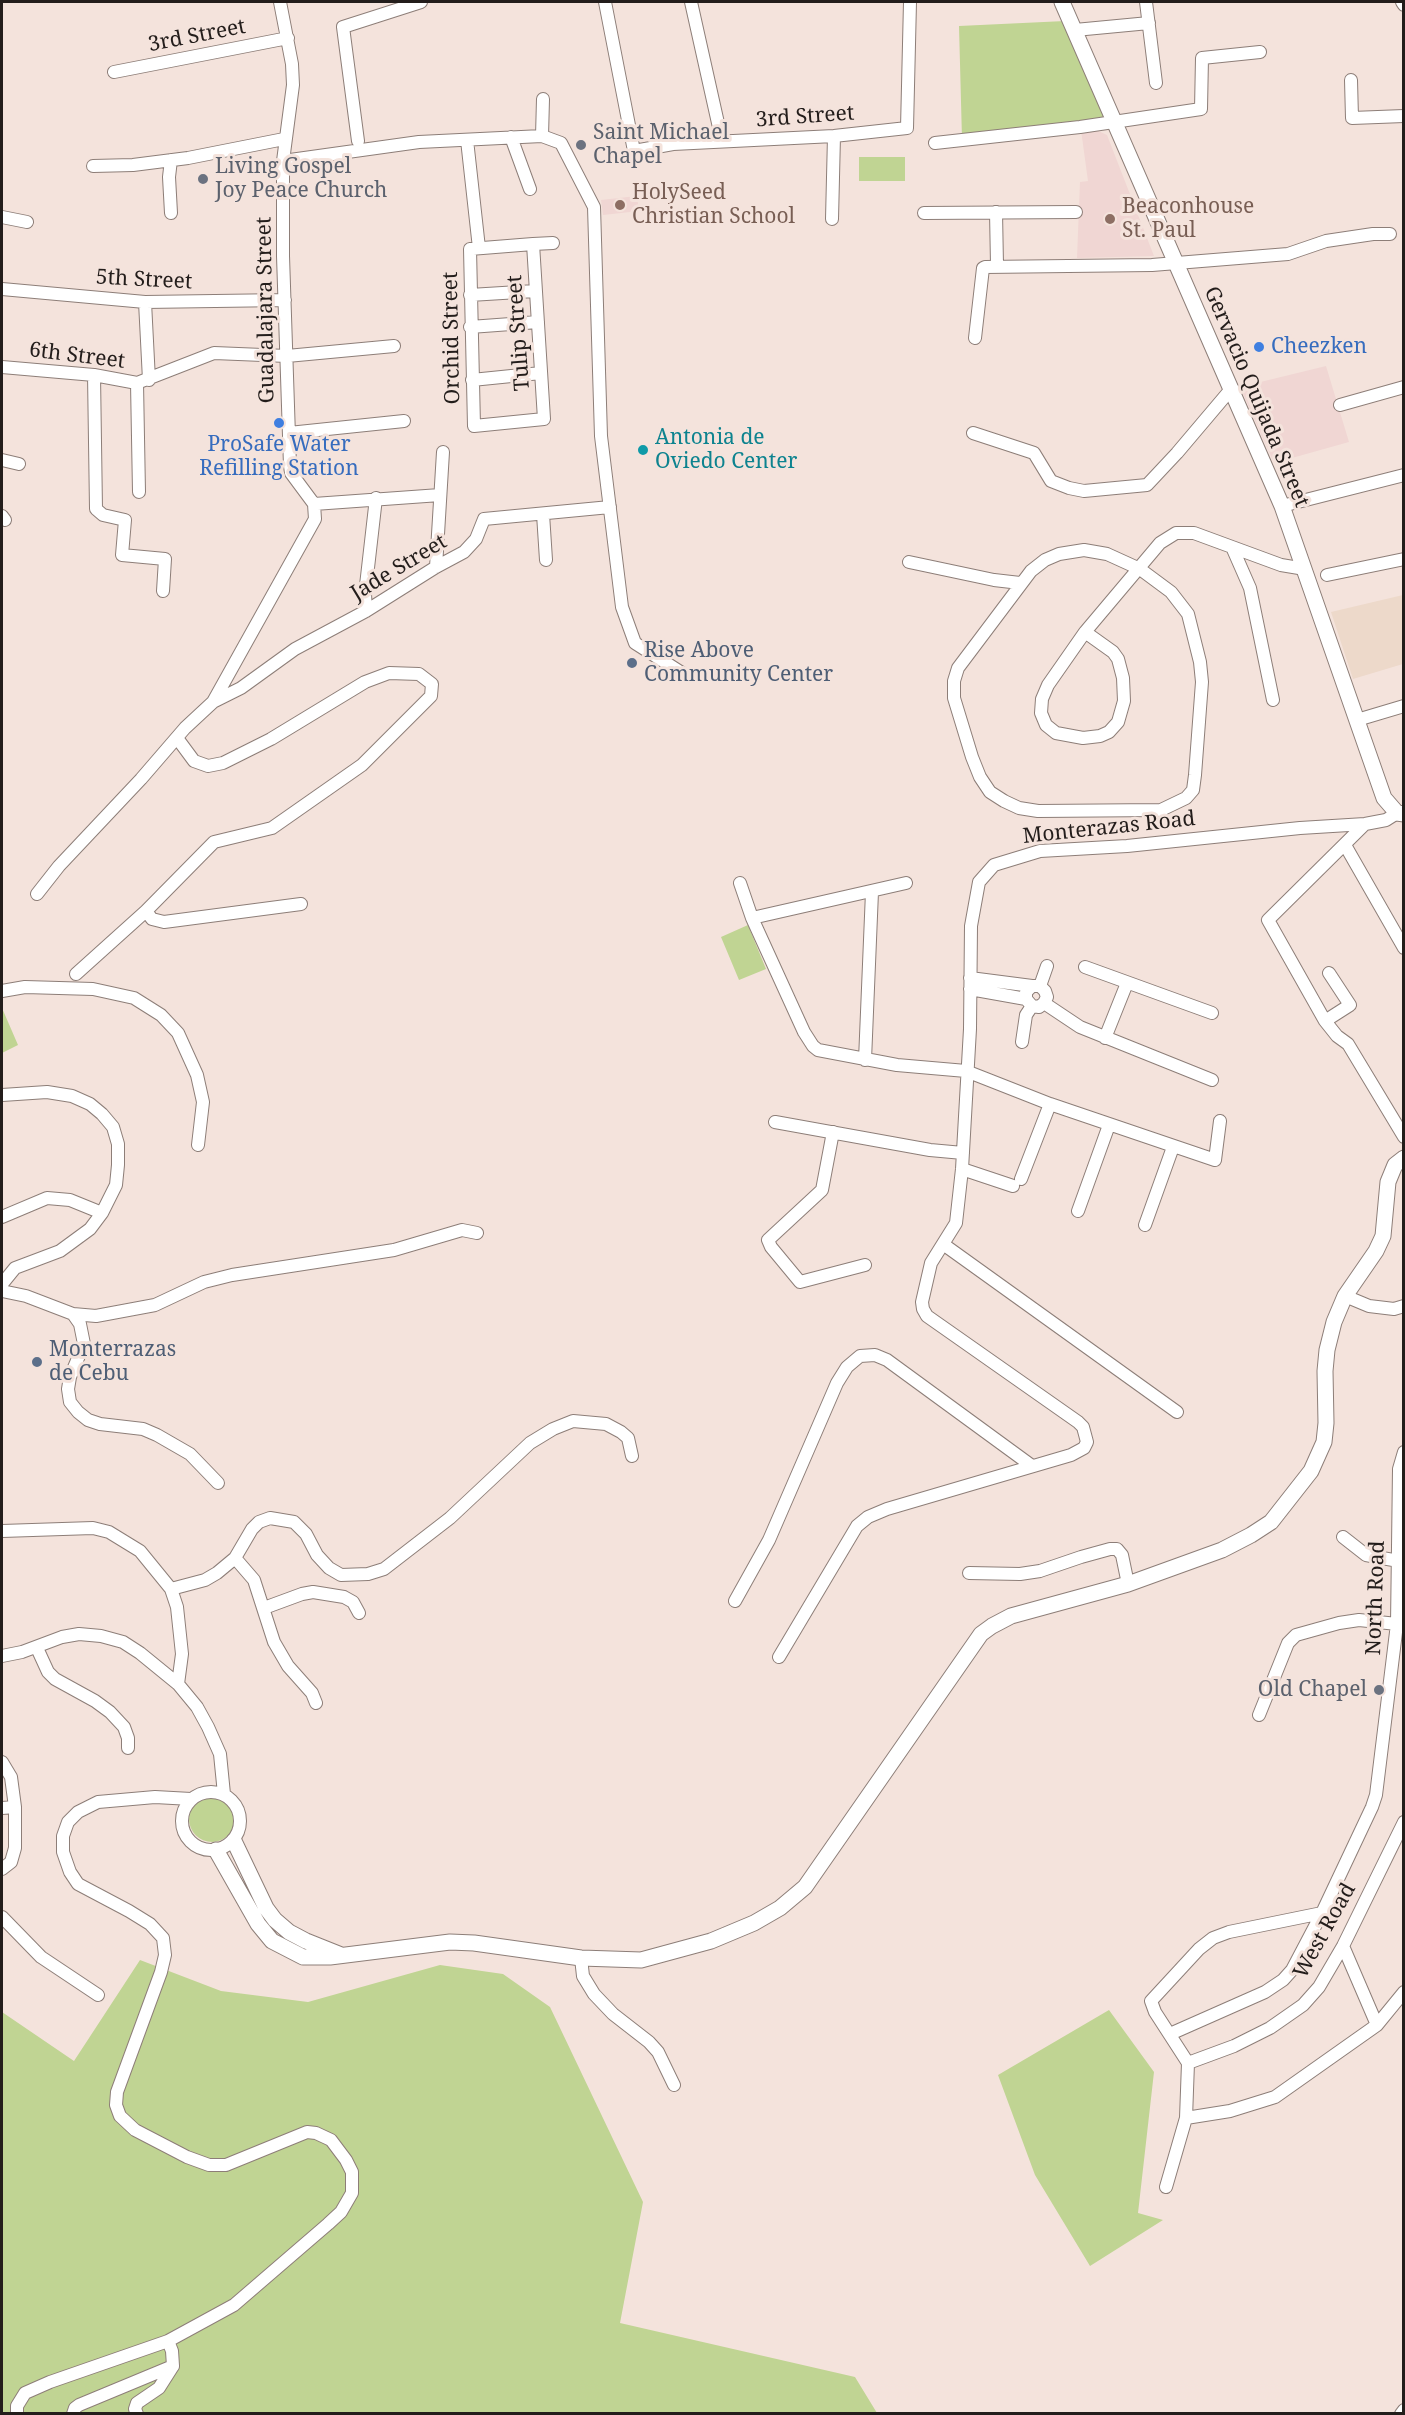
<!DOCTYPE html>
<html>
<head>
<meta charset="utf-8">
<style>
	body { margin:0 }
	#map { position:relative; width:1405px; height:2415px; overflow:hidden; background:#f4e3dc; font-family:"Noto Serif",serif }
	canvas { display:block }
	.frame { position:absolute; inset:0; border:3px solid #231d1b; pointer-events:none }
</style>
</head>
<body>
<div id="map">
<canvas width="1405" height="2415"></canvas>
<div class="frame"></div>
</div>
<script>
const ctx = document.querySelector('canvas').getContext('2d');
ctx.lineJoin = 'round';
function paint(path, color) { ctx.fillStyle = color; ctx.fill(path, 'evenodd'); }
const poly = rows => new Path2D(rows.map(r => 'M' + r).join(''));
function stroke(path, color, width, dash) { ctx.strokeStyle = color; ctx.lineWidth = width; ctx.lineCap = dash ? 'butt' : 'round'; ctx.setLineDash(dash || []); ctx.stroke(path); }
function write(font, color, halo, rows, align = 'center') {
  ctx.font = font + ' "Noto Serif",serif'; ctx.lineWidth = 6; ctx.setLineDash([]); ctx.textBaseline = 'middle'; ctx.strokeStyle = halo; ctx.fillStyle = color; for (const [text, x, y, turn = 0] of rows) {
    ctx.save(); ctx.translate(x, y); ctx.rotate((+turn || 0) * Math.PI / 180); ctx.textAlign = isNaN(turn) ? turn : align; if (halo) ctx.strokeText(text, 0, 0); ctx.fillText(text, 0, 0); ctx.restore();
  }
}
paint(poly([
	[1403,595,1403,664,1353,679,1331,612]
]), '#edd9ca');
paint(poly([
	[1092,128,1107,135,1154,256,1077,258,1080,182,1088,181,1081,130],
	[637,196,639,211,603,215,601,200],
	[1326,366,1349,442,1274,463,1240,387]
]), '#f0d6d3');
paint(poly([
	[1065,21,1105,120,962,139,959,26],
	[859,157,905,157,905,181,859,181],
	[748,925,766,969,739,980,721,937],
	[2,1008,18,1045,2,1053],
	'189 1819a23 23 0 1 1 46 0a23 23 0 1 1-46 0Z',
	[140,1960,221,1991,308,2002,440,1965,503,1974,550,2007,643,2202,620,2323,855,2377,877,2413,2,2413,2,2012,74,2061],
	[1109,2010,1154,2072,1138,2213,1163,2220,1090,2266,1035,2175,998,2075]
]), '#c0d493');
const minor = poly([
	[280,2,292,64,293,85,283,161,283,256,290,466,291,473,314,504],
	[605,2,634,151,673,144,834,136,907,128,910,2],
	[691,2,722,141],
	[1146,2,1156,83],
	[1402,2,1404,5],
	[1075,30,1149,23],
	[114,72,288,38],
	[1351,80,1352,118,1404,116],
	[542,136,543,99],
	[511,137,530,189],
	[467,140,479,248],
	[358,141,343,27,421,2],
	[935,143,1080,127,1201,109,1202,58,1260,52],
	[171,160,169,177,171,213],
	[283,161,419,142,542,136,561,143,594,207,601,436,622,607,635,643,685,675],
	[93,166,133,165,188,158,284,139],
	[996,212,997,265],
	[924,213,1076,212],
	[2,217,27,222],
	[832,219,834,136],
	[533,244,544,419,474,426,470,249,533,244,553,243],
	[2,289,145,302,285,300],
	[470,295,535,291],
	[145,302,149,380],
	[470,327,538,322],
	[975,338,983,268,985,267,1152,265,1288,254,1326,241,1373,234,1390,234],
	[2,367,94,375,137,383,214,353,287,356,394,346],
	[94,375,96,509,103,515,125,520,122,555,165,559,163,591],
	[472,380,541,373],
	[137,383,139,492],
	[1340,405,1404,387],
	[289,433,404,421],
	[973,433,1034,453,1051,481,1069,488,1084,491,1147,485,1177,453,1232,388],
	[2,460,19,464],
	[314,504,440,495],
	[1282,506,1404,475],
	[543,514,546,560],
	[2,516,5,520],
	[1232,547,1250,588,1273,700],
	[1084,550,1107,554,1140,569,1171,592,1188,614,1200,662,1202,682,1195,775,1193,790,1186,798,1161,810,1038,811,1019,808,1004,801,990,792,980,777,972,757,954,698,954,681,958,668,1031,571,1045,560,1059,554,1084,550],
	[909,562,994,580,1020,583],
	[436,567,443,452],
	[1327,575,1404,559],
	[366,611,365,594,376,498],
	[1085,632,1113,652,1118,659,1123,678,1124,701,1118,722,1109,732,1100,736,1083,738,1056,733,1046,725,1041,713,1042,699,1048,685,1085,632],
	[1085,632,1160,543,1176,533,1194,533,1281,565,1305,569],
	[213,702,241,688,295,649,366,611,436,567,464,552,476,539,484,519,610,507],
	[1357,720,1404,706],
	[1345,845,1404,948],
	[740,883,752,918,804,1032,813,1046,818,1050,897,1065,966,1071,1050,1104,1215,1160,1220,1121],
	[37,894,59,866,141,779,185,728,213,702,315,519,314,504],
	[146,911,152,919,164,922,301,904],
	[752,918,906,883],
	[1085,967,1212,1013],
	[1329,973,1350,1005,1325,1021,1268,920,1365,824],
	[76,974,146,911,214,842,272,828,362,765,431,696,432,684,419,674,389,673,365,682,271,739,223,763,208,766,194,761,177,738],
	[970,978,1032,986],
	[1040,986,1047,966],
	[970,989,1026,999,1032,1006,1039,1007,1044,1003,1047,997,1045,991,1040,986,1032,986,1026,992,1026,999],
	[2,991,25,987,93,989,134,998,161,1015,178,1033,197,1075,203,1102,198,1145],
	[1044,1003,1080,1027,1212,1080],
	[1325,1021,1337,1036,1348,1044,1404,1137],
	[1105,1038,1127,983],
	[1022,1042,1026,1015,1032,1006],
	[865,1060,872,892],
	[2,1095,47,1092,72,1096,90,1104,102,1114,113,1127,118,1144,118,1165,116,1185,102,1213,90,1229,60,1251,15,1268,2,1284],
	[775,1122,930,1150,963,1153],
	[833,1132,822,1190,768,1240,771,1247,800,1282,865,1265],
	[962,1169,1013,1186],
	[1021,1179,1050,1104],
	[1078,1211,1109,1125],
	[2,1217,47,1198,70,1200,102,1213],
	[1145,1225,1173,1147],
	[943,1244,1177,1412],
	[2,1291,26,1296,73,1314,96,1316,155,1305,204,1282,232,1275,394,1250,462,1230,477,1233],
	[1345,1296,1369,1306,1394,1309,1404,1306],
	[73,1314,80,1324,84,1344,70,1377,68,1389,70,1402,78,1412,88,1420,100,1424,143,1429,157,1435,190,1454,218,1483],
	[2,1531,93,1528,109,1532,140,1551,171,1589,177,1607,182,1654,178,1684],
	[1343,1537,1366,1555,1404,1562],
	[235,1558,254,1580,274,1642,288,1666,312,1693,316,1703],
	[969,1573,1020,1574,1040,1571,1081,1557,1110,1549,1117,1549,1122,1555,1128,1584],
	[171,1589,205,1580,217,1573,235,1558,252,1529,259,1522,270,1518,294,1522,306,1534,317,1555,329,1568,341,1575,368,1574,384,1569,450,1518,530,1443,553,1429,573,1421,606,1424,621,1432,628,1438,632,1456],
	[735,1601,769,1540,837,1383,847,1367,860,1356,875,1355,887,1360,1032,1466],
	[264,1608,302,1594,313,1592,344,1597,353,1602,359,1613],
	[37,1648,48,1672,55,1679,95,1701,110,1712,124,1727,128,1738,128,1748],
	[2,1656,22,1652,62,1637,79,1634,101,1636,123,1642,140,1653,178,1684,197,1707,208,1727,220,1754,224,1794],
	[779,1657,857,1526,868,1517,887,1509,1071,1455,1084,1448,1087,1442,1083,1427,1078,1422,927,1316,923,1309,922,1302,931,1263,956,1223,962,1169,970,1029,971,926,979,882,994,865,1040,851,1127,846,1300,828,1365,824,1386,820,1397,813],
	[1259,1715,1288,1643,1296,1635,1339,1623,1359,1620,1397,1624],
	[2,1762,11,1777,15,1807,2,1808],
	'182 1821a29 29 0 1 1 58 0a29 29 0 1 1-58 0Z',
	[2,1869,11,1862,15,1848,15,1807],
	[2,1917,41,1957,98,1995],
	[1343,1946,1377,2025],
	[581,1958,583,1976,594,1994,613,2014,649,2042,658,2052,674,2085],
	[1170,2034,1265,1992,1283,1980,1292,1970,1322,1913,1372,1807,1376,1795,1397,1624,1399,1469,1404,1452],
	[1188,2063,1234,2046,1270,2028,1303,2005,1319,1987,1343,1946,1404,1822],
	[1186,2118,1230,2111,1275,2097,1377,2025,1404,1992],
	[1166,2187,1186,2118,1188,2063,1155,2012,1151,2001,1199,1949,1213,1938,1229,1932,1322,1913],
	[17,2414,17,2406,25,2393,50,2382,168,2341,234,2305,328,2224,341,2212,352,2193,352,2172,346,2160,331,2140,316,2133,307,2132,226,2165,209,2165,187,2157,135,2130,120,2116,116,2105,117,2092,161,1972,165,1955,163,1938,150,1924,129,1911,78,1884,70,1872,63,1852,63,1836,68,1822,78,1812,98,1802,155,1797,191,1799],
	[73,2414,75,2408,79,2405,173,2366,172,2351,168,2341],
	[137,2414,135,2409,137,2403,159,2388,173,2366],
	[1401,2414,1404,2410]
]);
const tertiary = poly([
	[1062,2,1282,506,1384,798,1397,813,1404,814],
	[234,1841,266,1908,275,1920,289,1932,306,1941,341,1955],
	[216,1850,258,1924,272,1941,303,1957,330,1957,450,1942,474,1943,581,1958,641,1960,711,1941,754,1923,780,1908,805,1887,981,1634,992,1626,1011,1616,1128,1584,1222,1550,1251,1535,1271,1522,1311,1471,1324,1442,1326,1423,1325,1371,1327,1350,1334,1322,1345,1296,1376,1251,1383,1236,1388,1182,1395,1165,1404,1158]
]);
stroke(minor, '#8d7e78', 14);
stroke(tertiary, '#8d7e78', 17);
stroke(minor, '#fff', 12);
stroke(tertiary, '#fff', 15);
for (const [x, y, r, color] of [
	[581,145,6,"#6b7280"],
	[203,179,6,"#6b7280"],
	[620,205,6,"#8d6e63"],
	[1110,219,6,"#8d6e63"],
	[1259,347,6,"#3f7fe0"],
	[279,423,6,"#3f7fe0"],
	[643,450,6,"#0f9aa8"],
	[632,663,6,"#5c6f8a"],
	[37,1362,6,"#5c6f8a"],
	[1379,1690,6,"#6b7280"]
]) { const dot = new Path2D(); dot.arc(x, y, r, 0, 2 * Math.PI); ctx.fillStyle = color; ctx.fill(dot); stroke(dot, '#f4e3dc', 2); }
write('21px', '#231d1b', '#f4e3dc', [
	["3rd Street",197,36,-11],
	["3rd Street",805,117,-4],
	["5th Street",144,280,3],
	["Guadalajara Street",266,310,-91],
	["Tulip Street",519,333,-94],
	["Orchid Street",452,338,-91],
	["6th Street",77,356,7],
	["Gervacio Quijada Street",1256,397,67],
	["Jade Street",399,568,-31],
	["Monterazas Road",1109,828,-6],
	["North Road",1376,1598,-88],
	["West Road",1325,1931,-61]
]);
write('21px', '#5b616d', '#f4e3dc', [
	["Saint Michael",593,133],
	["Chapel",593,157],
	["Living Gospel",215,167],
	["Joy Peace Church",215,191],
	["Old Chapel",1367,1690,"right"]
], 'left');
write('21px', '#785e54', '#f4e3dc', [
	["HolySeed",632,193],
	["Christian School",632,217],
	["Beaconhouse",1122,207],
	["St. Paul",1122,231]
], 'left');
write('21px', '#366cbe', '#f4e3dc', [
	["Cheezken",1271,347],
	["ProSafe Water",279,445,"center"],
	["Refilling Station",279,469,"center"]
], 'left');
write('21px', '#0d838f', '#f4e3dc', [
	["Antonia de",655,438],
	["Oviedo Center",655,462]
], 'left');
write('21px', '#4e5e75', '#f4e3dc', [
	["Rise Above",644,651],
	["Community Center",644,675],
	["Monterrazas",49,1350],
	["de Cebu",49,1374]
], 'left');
</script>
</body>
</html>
